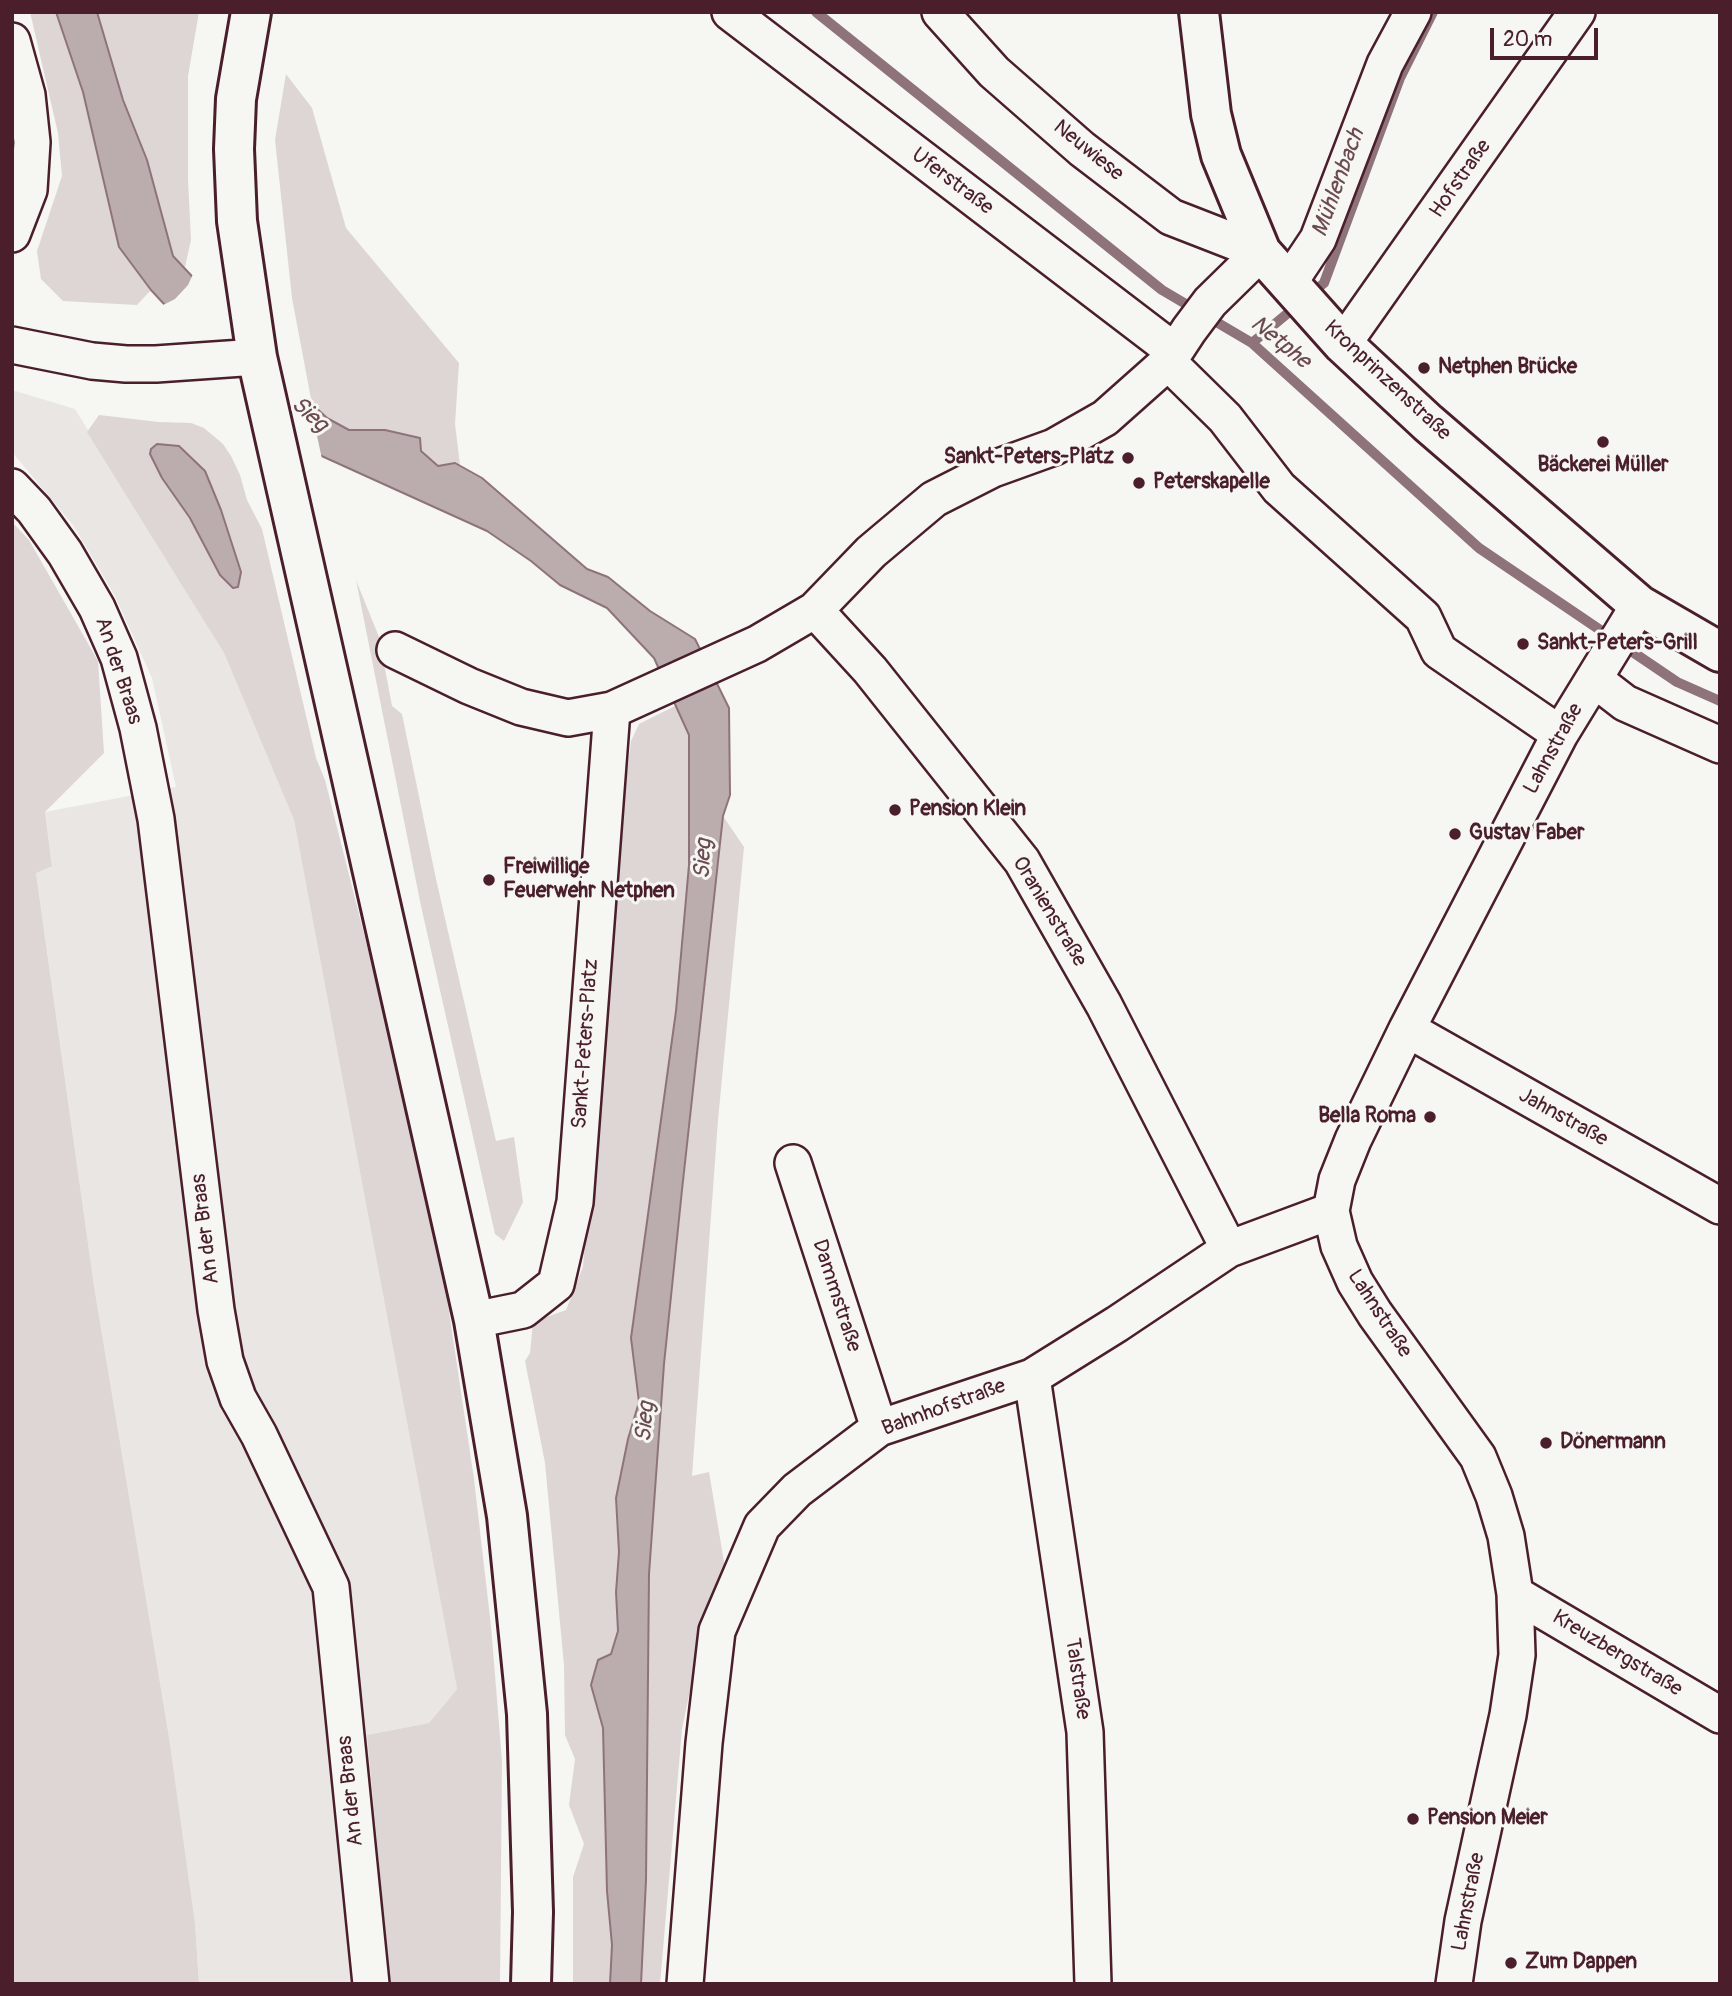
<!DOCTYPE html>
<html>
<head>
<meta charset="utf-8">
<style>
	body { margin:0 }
	#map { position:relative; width:1732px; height:1996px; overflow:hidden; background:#f6f6f2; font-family:Pangolin,sans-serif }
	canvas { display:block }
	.frame { position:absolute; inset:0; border:14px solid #4a1f2b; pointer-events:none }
	.scale { position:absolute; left:1490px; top:28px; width:108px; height:32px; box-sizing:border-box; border:4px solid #4a1f2b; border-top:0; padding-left:9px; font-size:21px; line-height:24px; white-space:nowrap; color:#4a1f2b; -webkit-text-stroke:5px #f6f6f2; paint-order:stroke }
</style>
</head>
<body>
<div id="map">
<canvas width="1732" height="1996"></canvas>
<div class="frame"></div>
<div class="scale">20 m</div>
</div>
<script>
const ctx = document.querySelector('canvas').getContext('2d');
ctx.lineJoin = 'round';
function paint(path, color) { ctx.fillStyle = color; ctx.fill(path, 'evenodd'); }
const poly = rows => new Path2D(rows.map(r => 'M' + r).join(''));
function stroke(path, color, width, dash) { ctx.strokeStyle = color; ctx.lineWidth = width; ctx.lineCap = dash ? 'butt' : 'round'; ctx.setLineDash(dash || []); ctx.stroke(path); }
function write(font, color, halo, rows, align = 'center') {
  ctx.font = font + ' Pangolin,sans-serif'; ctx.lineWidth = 6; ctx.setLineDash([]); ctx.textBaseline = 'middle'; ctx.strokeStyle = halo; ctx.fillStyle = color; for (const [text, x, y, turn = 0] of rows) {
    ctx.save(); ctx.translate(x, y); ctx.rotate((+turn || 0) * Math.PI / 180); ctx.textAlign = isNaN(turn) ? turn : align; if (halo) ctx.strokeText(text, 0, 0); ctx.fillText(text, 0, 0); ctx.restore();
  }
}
paint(poly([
	[12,390,75,409,224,653,294,820,457,1689,429,1723,367,1735,390,1984,199,1984,195,1923,169,1737,94,1286,36,872,52,865,45,812,176,787,152,678,114,594,73,525,12,452]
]), '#e9e6e3');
paint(poly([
	[30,12,56,12,83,92,119,247,151,290,137,305,63,301,41,279,37,251,62,176,58,133],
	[97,12,199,12,188,76,188,180,191,240,185,267,173,256,147,160,123,100],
	[286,74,312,108,346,228,459,363,455,424,460,465,454,463,438,466,421,451,385,430,349,430,327,418,312,404,292,298,275,140],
	[99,415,158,422,191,423,204,428,223,444,231,456,240,475,247,500,262,529,316,758,325,780,384,1013,448,1305,474,1479,491,1626,502,1761,500,1984,390,1984,367,1735,429,1723,457,1689,294,820,224,653,87,432],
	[12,522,29,540,98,661,104,753,45,812,52,866,36,873,94,1286,169,1737,195,1923,199,1984,12,1984],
	[356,580,379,637,392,706,402,714,436,879,496,1141,514,1137,523,1202,504,1241,495,1234,421,906],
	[677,705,689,735,689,865,676,1011,631,1338,639,1402,628,1439,617,1494,619,1552,616,1592,618,1631,595,1703,603,1728,607,1891,612,1945,610,1984,573,1984,573,1877,584,1844,569,1805,575,1759,565,1735,564,1665,545,1463,525,1361,530,1353,533,1322,566,1310,583,1267,612,893,631,741,639,724],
	[723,816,744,847,718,1120,692,1476,709,1472,725,1568,707,1608,682,1729,660,1984,641,1984,646,1880,649,1574,664,1364]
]), '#ddd6d5');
const water = poly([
	[56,12,97,12,123,100,147,160,173,256,312,404,327,418,349,430,385,430,420,438,421,451,438,466,455,463,482,478,587,569,608,577,650,611,695,639,729,708,730,795,723,816,682,1190,664,1364,649,1574,646,1880,641,1984,610,1984,612,1945,607,1891,603,1728,591,1685,598,1660,611,1654,618,1631,616,1592,619,1552,616,1498,628,1439,639,1402,631,1338,676,1011,689,865,689,735,654,658,607,608,560,585,531,561,487,531,293,443,151,290,119,247,83,92,56,12],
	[157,444,179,446,205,471,221,510,241,572,238,587,233,588,220,575,190,518,162,478,150,454,151,449,157,444]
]);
paint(water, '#bbadae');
stroke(water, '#8e747a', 2);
paint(poly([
	[194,272,308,394,322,459,291,445,161,306,175,299,188,285]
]), '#f6f6f2');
stroke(poly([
	[816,12,1162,290,1252,343,1479,548,1677,682,1720,701],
	[1252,343,1324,283,1400,78,1433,12]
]), '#8e747a', 10);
const minor = poly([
	[730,12,1174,351],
	[12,41,27,95,32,142,29,190,12,234],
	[1288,284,1318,239,1385,64,1413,12],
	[1343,344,1577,12],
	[12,345,92,361,126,364,156,364,257,357],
	[1168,362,1225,418,1279,488,1423,617,1439,651,1560,734],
	[12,487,34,510,65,553,97,608,119,658,138,728,156,819,216,1310,225,1361,238,1398,259,1435,331,1587,371,1984],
	[815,610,870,670,1022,861,1104,1005,1229,1249],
	[395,650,469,686,521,707,568,718,612,710,757,644,815,610,871,552,934,499,993,469,1054,447,1105,418,1168,362,1189,330,1210,302,1261,252,1171,217,1082,149,994,72,940,12],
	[1594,679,1625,703,1720,745],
	[1407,1029,1720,1206],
	[793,1163,879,1428],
	[474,1320,523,1310,556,1284,575,1202,612,710],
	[1032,1377,1085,1732,1093,1984],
	[1515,1594,1720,1715],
	[685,1984,704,1743,717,1631,762,1526,797,1490,879,1428,1032,1377,1117,1324,1229,1249,1331,1211],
	[1454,1984,1463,1921,1508,1715,1517,1655,1515,1594,1506,1536,1494,1496,1478,1457,1375,1314,1355,1282,1339,1246,1331,1211,1337,1180,1353,1140,1407,1029,1560,734,1639,605]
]);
const major = poly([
	[251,12,236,99,234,149,237,221,257,357,474,1320,507,1516,527,1714,533,1912,531,1984],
	[1199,12,1211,114,1221,155,1261,252,1343,344,1428,423,1639,605,1720,652]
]);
stroke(minor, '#4a1f2b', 40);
stroke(major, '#4a1f2b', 44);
stroke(minor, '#f6f6f2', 35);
stroke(major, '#f6f6f2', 38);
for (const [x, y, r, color] of [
	[1424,368,7,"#4a1f2b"],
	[1603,442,7,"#4a1f2b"],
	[1128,458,7,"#4a1f2b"],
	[1139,483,7,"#4a1f2b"],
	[1523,644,7,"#4a1f2b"],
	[895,810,7,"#4a1f2b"],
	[1455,834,7,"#4a1f2b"],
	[489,880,7,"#4a1f2b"],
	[1430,1117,7,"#4a1f2b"],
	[1546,1443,7,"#4a1f2b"],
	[1413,1819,7,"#4a1f2b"],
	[1511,1963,7,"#4a1f2b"]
]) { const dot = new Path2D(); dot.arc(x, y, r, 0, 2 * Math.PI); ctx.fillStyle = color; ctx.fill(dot); stroke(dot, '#f6f6f2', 2.5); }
write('21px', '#4a1f2b', '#f6f6f2', [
	["Neuwiese",1088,151,39],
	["Hofstraße",1461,179,-55],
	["Uferstraße",952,182,37],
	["Kronprinzenstraße",1387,381,43],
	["An der Braas",118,671,72],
	["Lahnstraße",1554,749,-61],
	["Oranienstraße",1049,912,59],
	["Sankt-Peters-Platz",586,1044,-86],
	["Jahnstraße",1563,1118,29],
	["An der Braas",206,1229,-97],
	["Dammstraße",836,1296,72],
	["Lahnstraße",1379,1314,57],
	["Bahnhofstraße",944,1408,-20],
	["Kreuzbergstraße",1617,1654,31],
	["Talstraße",1077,1679,82],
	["An der Braas",351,1791,-96],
	["Lahnstraße",1469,1902,-79]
]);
write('bold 21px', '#4a1f2b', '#f6f6f2', [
	["Netphen Brücke",1438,368],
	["Sankt-Peters-Platz",1114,458,"right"],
	["Bäckerei Müller",1603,466,"center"],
	["Peterskapelle",1153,483],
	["Sankt-Peters-Grill",1537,644],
	["Pension Klein",909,810],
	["Gustav Faber",1469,834],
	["Freiwillige",503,868],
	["Feuerwehr Netphen",503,892],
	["Bella Roma",1416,1117,"right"],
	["Dönermann",1560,1443],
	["Pension Meier",1427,1819],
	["Zum Dappen",1525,1963]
], 'left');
write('italic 23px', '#6c4a52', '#f6f6f2', [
	["Mühlenbach",1339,183,-70],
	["Netphe",1280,343,39],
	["Sieg",309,415,42],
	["Sieg",704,859,-87],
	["Sieg",646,1422,-85]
]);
</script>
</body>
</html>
